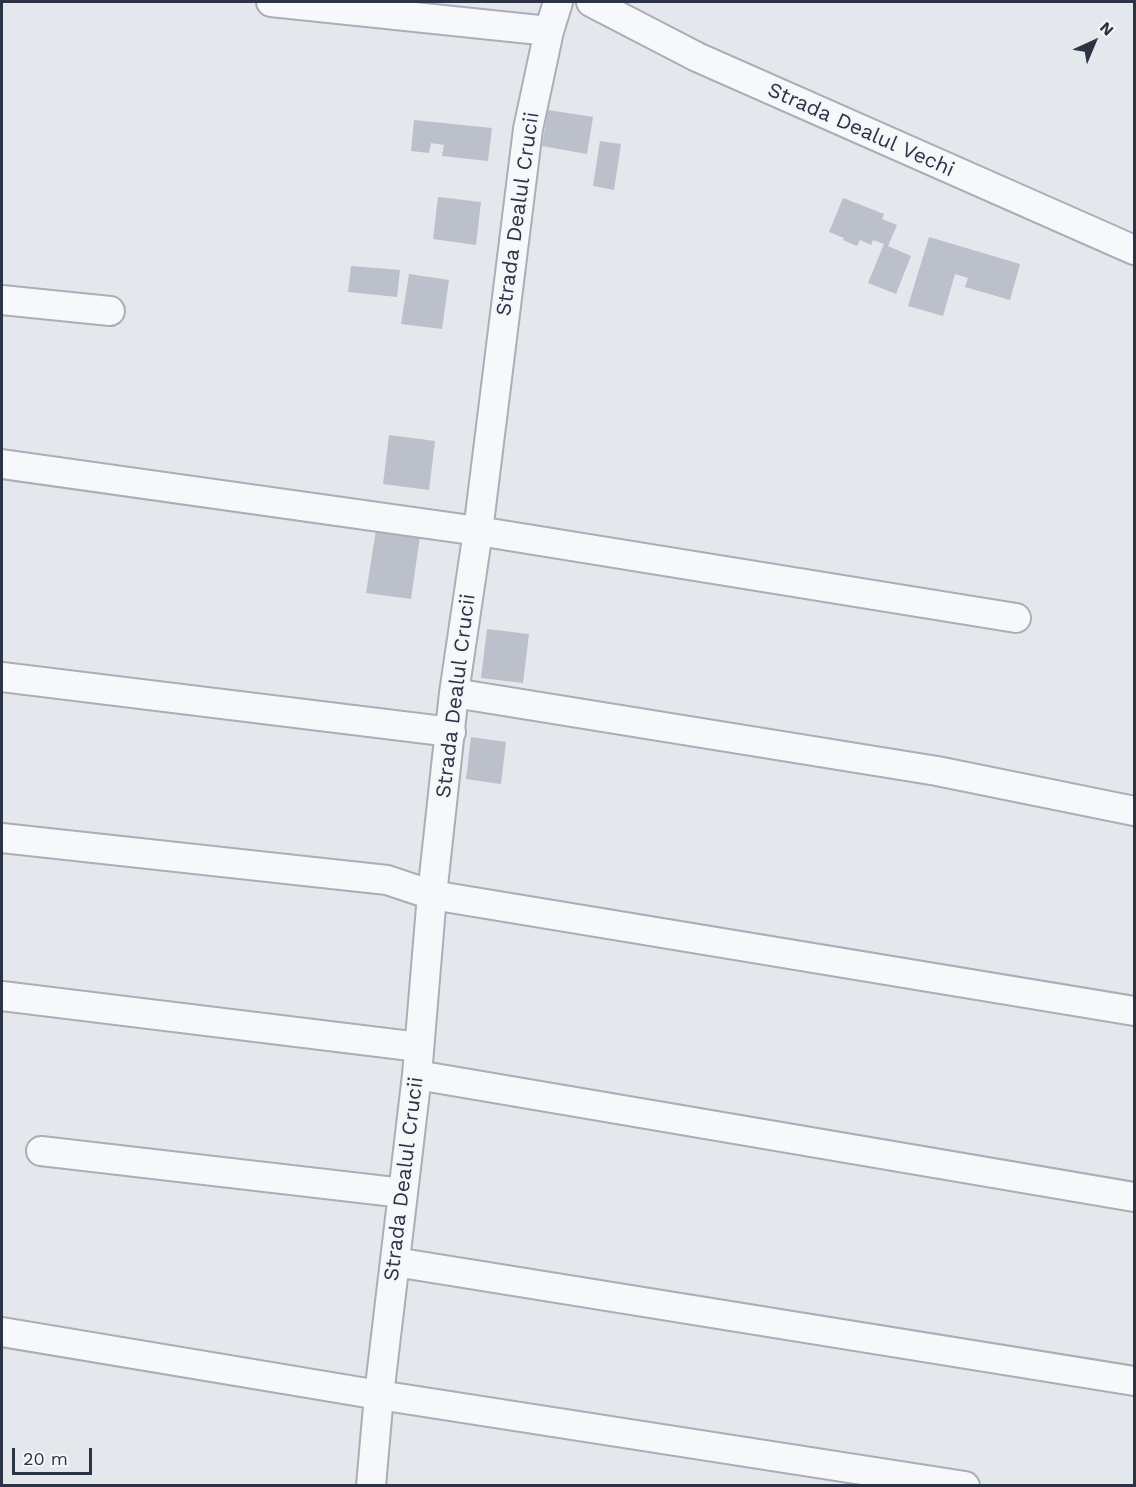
<!DOCTYPE html>
<html>
<head>
<meta charset="utf-8">
<style>
	body { margin:0 }
	#map { position:relative; width:1136px; height:1487px; overflow:hidden; background:#e4e7ec; font-family:"Work Sans",sans-serif }
	canvas { display:block }
	.frame { position:absolute; inset:0; border:3px solid #2b3445; pointer-events:none }
	.north { position:absolute; left:1064px; top:12px; width:60px; height:60px; -webkit-text-stroke:4px #f4f6f9; paint-order:stroke; rotate:44deg; font-size:16px; font-weight:700; line-height:24px; text-align:center; color:#2b3445 }
	.north::after { content:''; display:block; margin:auto; width:21px; height:27px; background:#2b3445; clip-path:polygon(50% 0,100% 100%,50% 72%,0 100%) }
	.scale { position:absolute; left:12px; top:1448px; width:80px; height:27px; box-sizing:border-box; border:3px solid #2b3445; border-top:0; padding-left:8px; font-size:18px; line-height:21px; white-space:nowrap; color:#2b3445; -webkit-text-stroke:4px #f4f6f9; paint-order:stroke }
</style>
</head>
<body>
<div id="map">
<canvas width="1136" height="1487"></canvas>
<div class="frame"></div>
<div class="north">N</div>
<div class="scale">20 m</div>
</div>
<script>
const ctx = document.querySelector('canvas').getContext('2d');
ctx.lineJoin = 'round';
function paint(path, color) { ctx.fillStyle = color; ctx.fill(path, 'evenodd'); }
const poly = rows => new Path2D(rows.map(r => 'M' + r).join(''));
function stroke(path, color, width, dash) { ctx.strokeStyle = color; ctx.lineWidth = width; ctx.lineCap = dash ? 'butt' : 'round'; ctx.setLineDash(dash || []); ctx.stroke(path); }
function write(font, color, halo, rows, align = 'center') {
  ctx.font = font + ' "Work Sans",sans-serif'; ctx.lineWidth = 4.5; ctx.setLineDash([]); ctx.textBaseline = 'middle'; ctx.strokeStyle = halo; ctx.fillStyle = color; for (const [text, x, y, turn = 0] of rows) {
    ctx.save(); ctx.translate(x, y); ctx.rotate((+turn || 0) * Math.PI / 180); ctx.textAlign = isNaN(turn) ? turn : align; if (halo) ctx.strokeText(text, 0, 0); ctx.fillText(text, 0, 0); ctx.restore();
  }
}
paint(poly([
	[548,110,593,117,587,154,542,146],
	[414,120,492,128,488,161,442,156,444,145,431,143,429,153,411,151],
	[600,141,621,144,614,190,593,186],
	[438,197,481,202,476,245,433,239],
	[843,198,884,214,882,219,897,225,888,246,911,256,896,294,868,283,884,244,873,240,871,245,860,240,857,246,843,240,844,238,829,232],
	[929,237,1020,264,1010,300,965,287,968,278,955,274,943,316,908,306],
	[351,266,400,270,397,297,348,292],
	[409,274,449,280,442,329,401,324],
	[389,435,435,441,429,490,383,484],
	[376,530,420,536,411,599,366,593],
	[487,629,529,634,523,683,481,678],
	[471,737,506,742,501,784,466,779]
]), '#bbc0ca');
const minor = poly([
	[271,2,549,31],
	[591,2,697,57,1134,250],
	[2,300,110,311],
	[2,464,478,531,1016,618],
	[2,677,451,732],
	[454,693,937,771,1134,811],
	[2,838,387,880,432,895,1134,1011],
	[2,996,419,1047],
	[417,1075,1134,1197],
	[41,1151,403,1193],
	[395,1262,1134,1381],
	[2,1332,379,1395,965,1486],
	[371,1486,379,1395,417,1075,432,895,454,693,478,531,528,129,549,31,558,2]
]);
stroke(minor, '#a9aeb7', 32);
stroke(minor, '#f7f8fa', 28);
write('21px', '#2b3445', '#f4f6f9', [
	["Strada Dealul Vechi",861,130,24],
	["Strada Dealul Crucii",518,214,-82],
	["Strada Dealul Crucii",456,696,-83],
	["Strada Dealul Crucii",404,1179,-83]
]);
</script>
</body>
</html>
